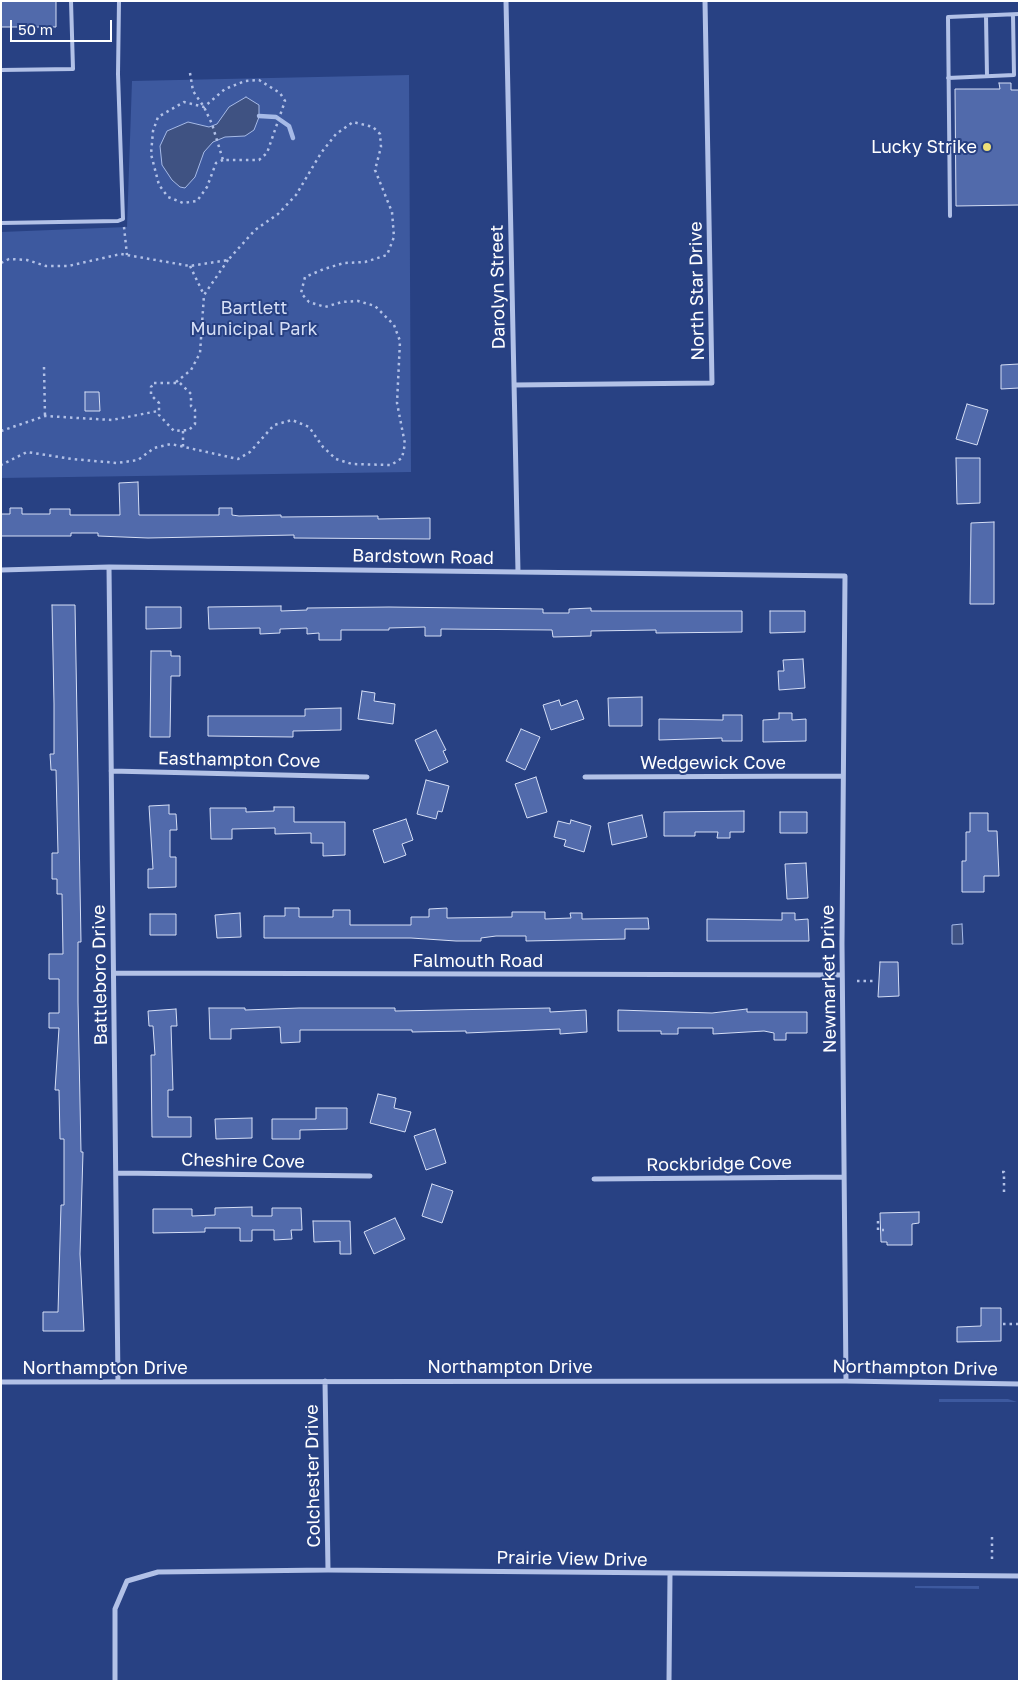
<!DOCTYPE html>
<html>
<head>
<meta charset="utf-8">
<style>
	body { margin:0 }
	#map { position:relative; width:1020px; height:1682px; overflow:hidden; background:#284183; font-family:"Golos Text",sans-serif }
	canvas { display:block }
	.frame { position:absolute; inset:0; border:2px solid #fff; pointer-events:none }
	.scale { position:absolute; left:10px; top:20px; width:102px; height:22px; box-sizing:border-box; border:2px solid #fff; border-top:0; padding-left:6px; font-size:15px; line-height:18px; white-space:nowrap; color:#fff; -webkit-text-stroke:4px #284183; paint-order:stroke }
</style>
</head>
<body>
<div id="map">
<canvas width="1020" height="1682"></canvas>
<div class="frame"></div>
<div class="scale">50 m</div>
</div>
<script>
const ctx = document.querySelector('canvas').getContext('2d');
ctx.lineJoin = 'round';
function paint(path, color) { ctx.fillStyle = color; ctx.fill(path, 'evenodd'); }
const poly = rows => new Path2D(rows.map(r => 'M' + r).join(''));
function stroke(path, color, width, dash) { ctx.strokeStyle = color; ctx.lineWidth = width; ctx.lineCap = dash ? 'butt' : 'round'; ctx.setLineDash(dash || []); ctx.stroke(path); }
function write(font, color, halo, rows, align = 'center') {
  ctx.font = font + ' "Golos Text",sans-serif'; ctx.lineWidth = 4; ctx.setLineDash([]); ctx.textBaseline = 'middle'; ctx.strokeStyle = halo; ctx.fillStyle = color; for (const [text, x, y, turn = 0] of rows) {
    ctx.save(); ctx.translate(x, y); ctx.rotate((+turn || 0) * Math.PI / 180); ctx.textAlign = isNaN(turn) ? turn : align; if (halo) ctx.strokeText(text, 0, 0); ctx.fillText(text, 0, 0); ctx.restore();
  }
}
paint(poly([
	[409,75,411,472,1,478,1,232,127,227,132,81],
	[939,1399,1008,1399,1017,1402,939,1402],
	[915,1586,979,1586,979,1589,915,1588]
]), '#3d599f');
const water = poly([
	[246,97,259,105,259,117,254,130,245,136,225,137,213,142,204,152,195,177,185,188,180,187,172,180,162,165,160,146,167,131,188,122,209,127,217,124,229,107,246,97],
	[962,924,963,944,952,944,952,925,962,924]
]);
paint(water, '#3f5282');
stroke(water, '#a6bae7', 1);
stroke(poly([
	[259,116,276,117,289,126,293,138]
]), '#a6bae7', 4.5);
const building = poly([
	[1,1,56,1,56,27,1,27,1,1],
	[999,83,1011,83,1011,90,1019,90,1019,205,956,206,955,89,1000,89,999,83],
	[1019,364,1019,388,1001,389,1001,365,1019,364],
	[85,392,99,392,100,411,85,411,85,392],
	[967,404,988,410,977,445,956,439,967,404],
	[956,458,980,458,980,503,957,504,956,458],
	[138,482,139,515,219,515,219,508,232,508,232,515,239,516,281,515,281,517,378,516,378,519,430,518,430,539,294,538,294,535,148,538,98,536,98,533,71,533,71,536,1,536,1,514,10,514,10,508,22,508,22,514,50,514,50,509,70,509,70,515,120,515,119,483,138,482],
	[994,522,994,604,970,604,971,523,994,522],
	[52,605,75,605,81,942,78,942,78,1002,81,1152,83,1152,80,1254,84,1331,43,1331,43,1312,58,1312,61,1205,64,1205,64,1139,60,1139,59,1090,55,1090,59,1028,49,1028,49,1013,59,1013,59,979,49,979,49,954,63,954,62,894,57,894,57,879,52,879,52,853,58,853,56,770,51,770,50,754,54,754,54,704,52,605],
	[281,606,281,611,307,610,307,608,389,607,543,609,543,613,569,613,569,609,591,608,591,611,742,611,742,632,656,633,656,630,591,631,591,636,553,637,552,630,441,629,441,636,425,636,425,627,389,628,389,630,341,630,341,640,319,640,319,633,307,634,307,628,280,629,280,633,260,634,260,628,209,629,208,607,281,606],
	[146,607,181,607,181,628,146,629,146,607],
	[770,611,805,611,805,632,770,633,770,611],
	[151,651,171,651,171,656,180,656,180,676,171,676,170,737,150,737,151,651],
	[803,659,805,688,779,690,778,671,784,671,783,660,803,659],
	[362,691,375,693,374,701,395,704,393,724,358,719,362,691],
	[642,697,642,726,609,726,608,698,642,697],
	[559,700,561,706,577,700,584,719,551,730,543,705,559,700],
	[341,708,341,730,293,731,293,737,208,736,208,716,305,716,305,709,341,708],
	[779,713,792,713,792,720,806,719,806,741,763,742,763,720,779,719,779,713],
	[723,715,742,715,742,741,722,741,722,738,659,740,659,719,723,720,723,715],
	[521,729,540,737,525,770,506,761,521,729],
	[436,730,446,750,443,751,448,762,429,771,415,740,436,730],
	[536,777,547,812,527,818,515,784,536,777],
	[426,780,449,786,442,812,438,811,436,819,417,814,426,780],
	[169,805,169,814,176,814,177,830,170,830,170,857,176,857,176,887,148,888,148,869,153,869,149,806,169,805],
	[274,807,294,807,294,822,345,822,345,855,323,856,323,843,311,843,311,833,275,834,275,828,232,829,232,839,211,839,210,808,246,808,246,812,274,811,274,807],
	[744,811,744,832,730,832,730,838,717,838,718,832,695,832,695,836,664,836,664,812,744,811],
	[780,812,807,812,807,833,780,833,780,812],
	[970,813,988,813,988,831,997,831,999,876,984,876,984,892,962,892,962,861,966,861,966,832,970,832,970,813],
	[642,815,647,837,612,845,608,823,642,815],
	[406,819,413,840,402,844,406,855,384,863,373,830,406,819],
	[571,820,591,826,584,852,564,846,566,840,554,837,558,821,570,824,571,820],
	[806,863,808,898,787,899,785,864,806,863],
	[285,908,299,908,299,917,333,917,333,910,350,910,350,925,411,925,411,917,429,917,429,909,447,908,447,918,512,917,512,912,545,912,545,919,571,918,570,913,582,913,582,919,648,918,649,929,625,929,625,939,526,941,526,936,496,936,481,938,481,941,456,941,411,938,264,938,264,916,285,916,285,908],
	[240,913,241,937,217,938,215,915,240,913],
	[782,913,795,913,795,920,808,919,809,941,707,941,707,919,782,920,782,913],
	[150,914,176,914,176,935,150,935,150,914],
	[880,962,898,962,899,996,878,997,880,962],
	[209,1008,245,1008,245,1010,299,1008,395,1008,395,1011,550,1008,550,1012,586,1010,587,1032,560,1034,560,1029,466,1033,466,1031,412,1032,412,1030,300,1030,300,1042,281,1043,280,1027,231,1029,231,1039,210,1039,209,1008],
	[176,1009,177,1026,171,1026,173,1090,168,1090,168,1117,191,1117,191,1137,152,1137,151,1055,155,1055,153,1026,149,1026,148,1011,176,1009],
	[747,1009,747,1012,807,1012,807,1033,786,1033,786,1040,774,1040,774,1033,764,1031,713,1034,713,1028,678,1028,678,1034,661,1034,661,1031,618,1031,618,1010,712,1013,747,1009],
	[378,1094,396,1098,394,1108,411,1112,405,1132,370,1123,378,1094],
	[316,1108,347,1108,347,1129,300,1130,300,1139,272,1139,272,1119,316,1119,316,1108],
	[252,1118,252,1138,216,1139,215,1119,252,1118],
	[435,1129,446,1163,426,1170,414,1136,435,1129],
	[432,1184,453,1191,442,1223,422,1216,432,1184],
	[252,1207,252,1216,272,1216,272,1208,301,1208,302,1230,291,1230,292,1239,274,1240,274,1230,252,1230,252,1241,240,1241,240,1228,205,1228,205,1232,153,1233,153,1209,192,1209,192,1216,215,1215,215,1208,252,1207],
	[919,1212,919,1223,912,1224,912,1245,887,1245,887,1242,881,1242,880,1213,919,1212],
	[395,1218,405,1239,374,1254,364,1232,395,1218],
	[313,1221,350,1221,351,1254,340,1254,340,1241,314,1242,313,1221],
	[981,1308,1001,1308,1001,1341,957,1342,957,1327,981,1326,981,1308]
]);
paint(building, '#516aab');
stroke(building, '#d5def5', 1);
stroke(poly([
	[190,73,193,91,204,107,212,124,223,160,259,160,267,153,285,101,280,93,259,80,245,81,225,89,204,107,184,102,158,117,153,131,151,154,159,185,168,197,183,203,197,201,207,187,216,163,223,160],
	[124,227,127,255],
	[1,263,9,259,27,260,46,266,68,266,121,254,190,266,228,260,255,230,278,214,296,195,321,153,336,134,353,122,373,127,380,134,381,147,375,170,392,212,394,237,387,255,365,262,344,263,324,269,305,277,301,293,309,302,325,307,342,302,358,301,375,306,394,325,400,341,397,403,405,444,402,458,391,465,352,464,336,459,323,447,309,427,292,420,274,425,250,452,238,459,171,444,154,448,138,460,117,463,72,459,27,452,1,465],
	[190,266,204,295],
	[44,367,45,416],
	[176,382,191,370,200,353,204,295,228,260],
	[154,383,180,383,191,394,191,406,195,410,195,424,189,430,174,431,159,415,159,403,151,395,151,387,154,383],
	[1,431,45,416,112,420,158,411],
	[183,431,183,447],
	[857,981,876,981],
	[1002,1172,1004,1172,1004,1196],
	[878,1221,878,1230,884,1230],
	[1003,1324,1019,1324],
	[992,1537,992,1562]
]), '#b2c1e7', 2.5, [2.5, 4]);
stroke(poly([
	[986,16,987,76],
	[1,70,73,69,71,1],
	[948,78,1014,75,1013,15],
	[950,216,948,17,1019,14],
	[1,223,118,221,123,219,118,74,119,1]
]), '#b2c1e7', 4);
stroke(poly([
	[506,1,518,572],
	[514,385,712,383,705,1],
	[109,567,118,1382],
	[1,570,109,567,845,576,842,943,846,1381],
	[111,771,367,777],
	[585,777,842,776],
	[114,973,842,975],
	[116,1173,370,1176],
	[594,1179,844,1177],
	[325,1381,328,1570],
	[1,1382,846,1381,1019,1384],
	[115,1681,115,1609,127,1581,158,1572,328,1570,1019,1576],
	[669,1681,670,1574]
]), '#b2c1e7', 5);
for (const [x, y, r, color] of [
	[987,147,5,"#eedf78"]
]) { const dot = new Path2D(); dot.arc(x, y, r, 0, 2 * Math.PI); ctx.fillStyle = color; ctx.fill(dot); stroke(dot, '#284183', 2); }
write('18px', '#fff', '#284183', [
	["Lucky Strike",977,147]
], 'right');
write('18px', '#fff', '#284183', [
	["Darolyn Street",498,287,-91],
	["North Star Drive",697,291,-91],
	["Bardstown Road",423,557,1],
	["Easthampton Cove",239,760,1],
	["Wedgewick Cove",713,763],
	["Falmouth Road",478,961],
	["Battleboro Drive",100,975,-91],
	["Newmarket Drive",829,979,-91],
	["Cheshire Cove",243,1161,1],
	["Rockbridge Cove",719,1164,-1],
	["Northampton Drive",510,1367],
	["Northampton Drive",105,1368],
	["Northampton Drive",915,1368,1],
	["Colchester Drive",313,1476,-91],
	["Prairie View Drive",572,1559,1]
]);
write('18px', '#d5def5', '#284183', [
	["Bartlett",254,308],
	["Municipal Park",254,329]
]);
</script>
</body>
</html>
